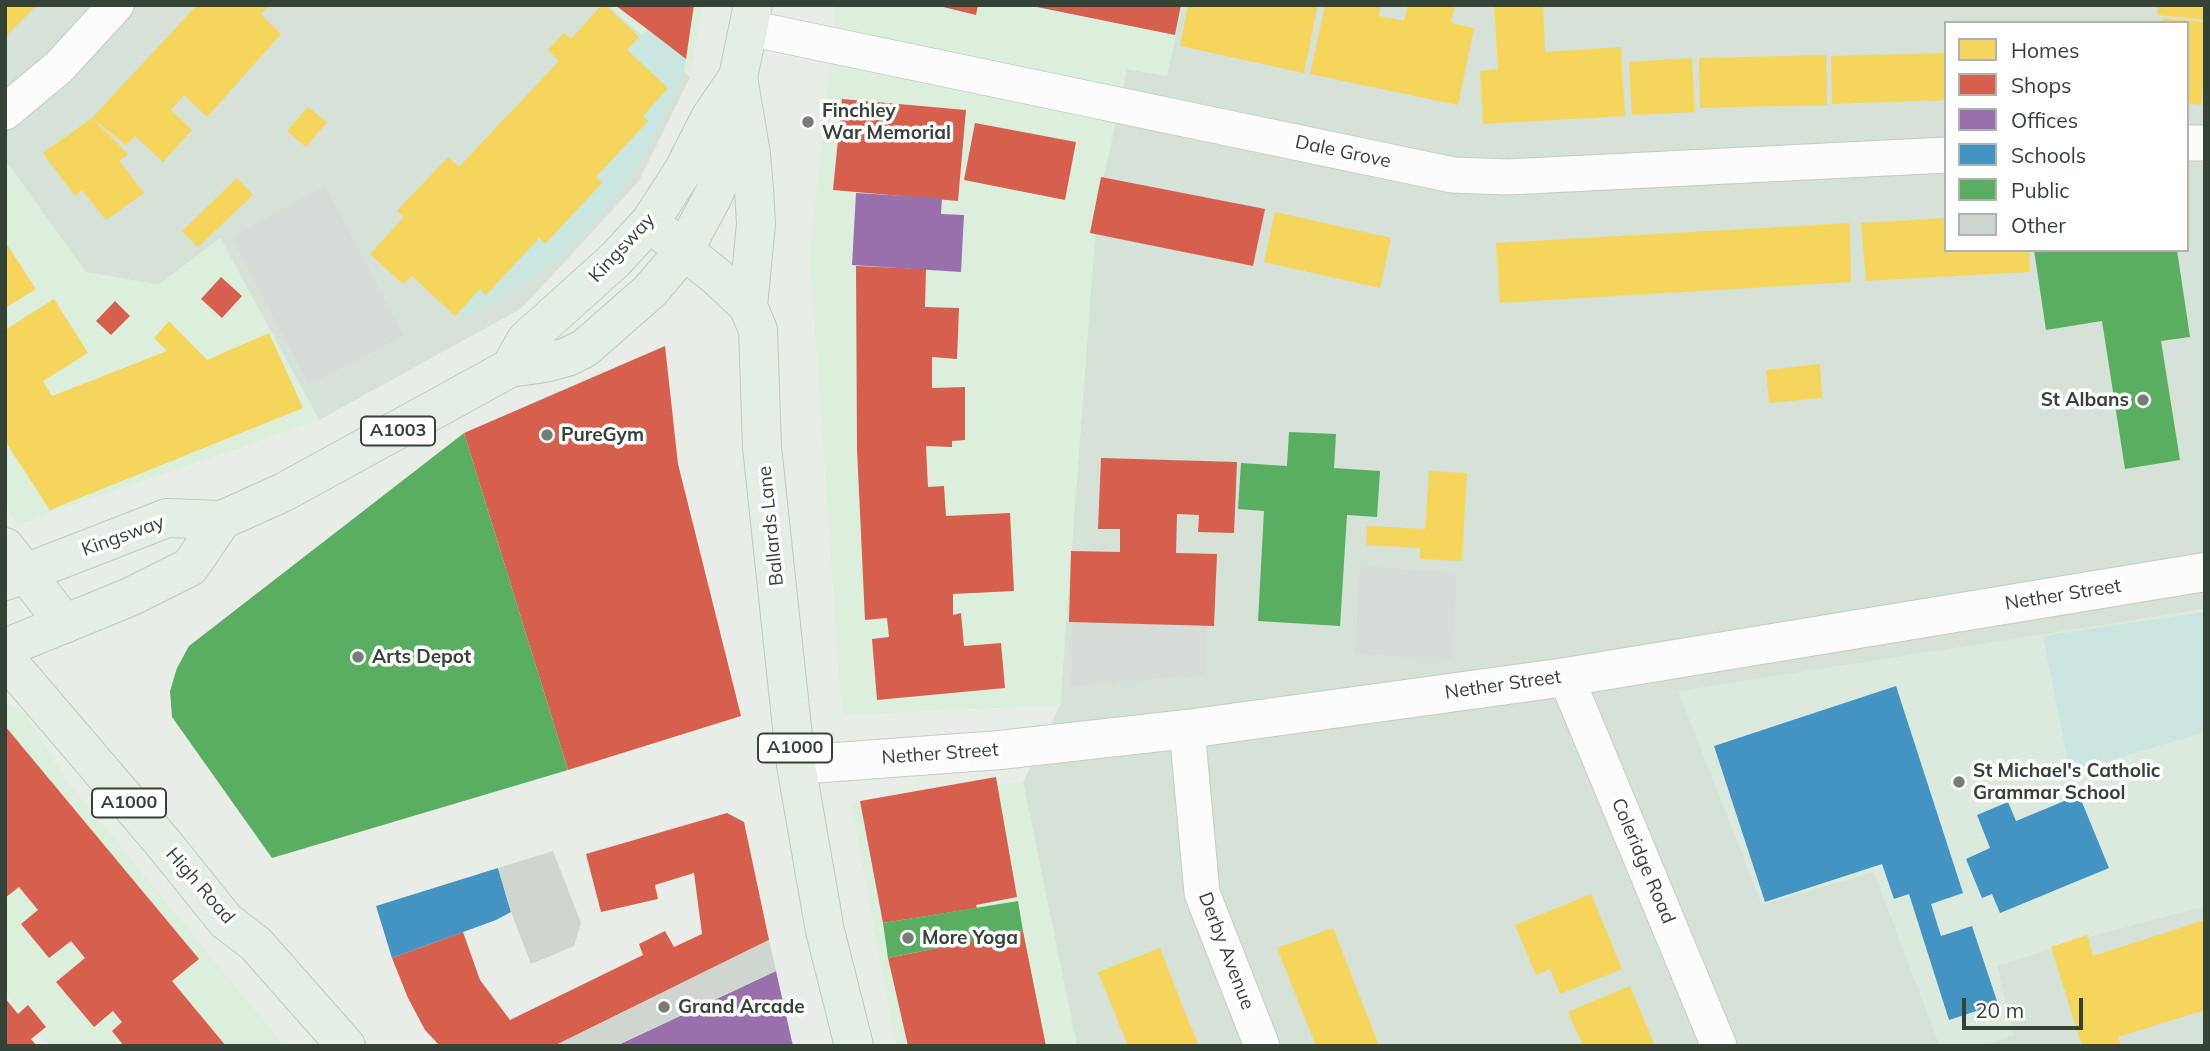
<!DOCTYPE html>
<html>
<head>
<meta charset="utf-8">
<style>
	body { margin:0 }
	#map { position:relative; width:2210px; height:1051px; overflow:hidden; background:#e8ede8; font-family:Mulish,sans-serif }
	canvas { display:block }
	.frame { position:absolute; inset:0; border:7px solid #354236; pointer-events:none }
	.legend { position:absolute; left:1944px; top:21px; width:245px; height:231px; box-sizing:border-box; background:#fff; border:2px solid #aeb3af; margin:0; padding:9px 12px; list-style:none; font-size:21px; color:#354236 }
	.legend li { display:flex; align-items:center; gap:14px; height:35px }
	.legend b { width:35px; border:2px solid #aeb3af }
	.scale { position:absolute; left:1962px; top:998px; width:121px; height:32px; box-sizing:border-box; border:4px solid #354236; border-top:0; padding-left:9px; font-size:21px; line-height:24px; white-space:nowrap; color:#354236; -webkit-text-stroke:5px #fff; paint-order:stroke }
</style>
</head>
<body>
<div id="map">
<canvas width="2210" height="1051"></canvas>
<div class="frame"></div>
<ul class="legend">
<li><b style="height:19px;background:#f6d55c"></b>Homes</li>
<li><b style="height:19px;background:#d6604d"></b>Shops</li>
<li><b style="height:19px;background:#9970ab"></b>Offices</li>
<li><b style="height:19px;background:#4393c3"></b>Schools</li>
<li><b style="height:19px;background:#5aae61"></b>Public</li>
<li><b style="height:19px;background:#cfd5cf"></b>Other</li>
</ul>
<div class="scale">20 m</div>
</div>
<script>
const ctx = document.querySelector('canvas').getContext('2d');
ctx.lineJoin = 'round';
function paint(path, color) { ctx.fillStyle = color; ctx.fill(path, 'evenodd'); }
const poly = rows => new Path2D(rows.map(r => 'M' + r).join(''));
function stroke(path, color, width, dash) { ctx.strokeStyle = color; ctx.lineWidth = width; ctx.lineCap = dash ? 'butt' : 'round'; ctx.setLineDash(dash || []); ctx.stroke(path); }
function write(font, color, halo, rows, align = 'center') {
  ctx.font = font + ' Mulish,sans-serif'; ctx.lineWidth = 7; ctx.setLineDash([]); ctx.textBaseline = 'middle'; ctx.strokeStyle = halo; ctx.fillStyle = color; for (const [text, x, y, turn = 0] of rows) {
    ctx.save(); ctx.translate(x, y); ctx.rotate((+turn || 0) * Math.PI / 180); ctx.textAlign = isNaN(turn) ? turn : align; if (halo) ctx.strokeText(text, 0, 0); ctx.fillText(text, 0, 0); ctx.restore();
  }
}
paint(poly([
	[5,5,608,5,690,77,639,181,522,308,319,420,220,238,159,285,86,272,5,160],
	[1182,5,2205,5,2205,609,1678,692,1874,872,1940,1046,1077,1046,1023,782,1060,705,1097,208,1127,69,1167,76],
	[1946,23,2187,23,2187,250,1946,250],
	[2205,906,2205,1046,1982,1046,2013,1035,1997,966,2091,936]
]), '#d6e1d7');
paint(poly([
	[608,5,703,5,690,77],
	[836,5,1182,5,1167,76,1127,69,1097,208,1060,705,842,715,810,257],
	[5,160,86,272,159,285,220,238,319,420,18,524,5,507],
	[5,703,21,709,69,784,284,1046,50,1046,5,993],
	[1023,782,1077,1046,896,1046,851,803]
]), '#dcefdc');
paint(poly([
	[2205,609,2205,906,2091,936,1997,966,2013,1035,1982,1046,1940,1046,1874,872,1762,905,1678,691]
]), '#dbeadc');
paint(poly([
	[647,29,686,59,684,74,642,157,616,195,588,230,558,258,515,288,467,318,460,311,480,289,486,294,539,238,545,244,602,183,596,177,648,122,643,116,668,88,627,50],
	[2205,612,2205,732,2070,772,2043,636]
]), '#cae6e0');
paint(poly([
	[325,186,404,336,309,384,231,237],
	[1360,566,1457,572,1452,659,1355,654],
	[1072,622,1207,626,1205,675,1071,687]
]), '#d8dcd8');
paint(poly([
	[5,5,37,5,5,37],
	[197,5,269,5,261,14,281,34,207,117,184,95,171,110,192,130,163,162,135,136,126,145,92,118],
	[602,5,605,5,639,37,627,50,668,88,643,116,648,121,596,177,602,183,545,244,539,238,486,295,480,289,455,316,412,276,403,284,370,254,404,217,397,211,448,157,459,167,559,61,548,50,564,33,571,39],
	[1188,5,1318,5,1304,73,1180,46],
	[1325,5,1353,7,1353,5,1381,5,1379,16,1404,21,1408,5,1455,5,1451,23,1474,28,1458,105,1310,74],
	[1494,5,1543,5,1545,52,1621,47,1625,116,1483,124,1480,71,1498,69],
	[2158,5,2205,5,2205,20,2157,15],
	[2163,18,2205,22,2205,68,2201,105,2187,103,2187,23,2162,23],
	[1946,53,1946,100,1832,104,1831,56],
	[1826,55,1827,105,1700,108,1699,58],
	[1692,58,1695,112,1632,115,1629,62],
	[308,107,327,122,306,147,287,131],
	[92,118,128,154,119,161,144,193,106,220,82,190,75,196,43,153],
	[237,178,253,195,198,247,182,231],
	[1275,212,1391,238,1380,288,1264,262],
	[1946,218,1946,250,2029,250,2030,272,1866,281,1861,223],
	[1850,223,1851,282,1500,303,1496,243],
	[8,246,36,289,5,308,5,248],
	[54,299,88,353,43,381,52,396,167,351,154,338,169,321,207,360,269,333,303,408,50,510,5,441,5,330],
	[1820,364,1822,398,1769,403,1766,370],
	[1429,471,1467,473,1462,561,1420,559,1420,548,1366,545,1367,526,1425,529],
	[1591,894,1622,969,1560,994,1550,969,1536,975,1515,925],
	[2205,920,2205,1010,2118,1037,2121,1046,2082,1046,2051,947,2087,935,2093,956],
	[1333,928,1369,1020,1379,1046,1316,1046,1277,948],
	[1160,948,1184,1010,1199,1046,1128,1046,1123,1034,1098,972],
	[1630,986,1655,1046,1583,1046,1568,1012]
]), '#f6d55c');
paint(poly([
	[615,5,694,5,686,59,647,29],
	[935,5,978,5,976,15],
	[1027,5,1181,5,1175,35],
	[842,99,966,110,958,201,833,190],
	[975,123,1076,142,1065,200,964,180],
	[1101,177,1265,209,1253,266,1090,233],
	[856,266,926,269,925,307,959,308,957,359,932,357,932,388,965,387,965,440,952,441,952,447,926,446,928,487,944,486,946,516,1010,513,1014,591,953,594,953,615,961,613,964,646,1001,643,1005,688,877,700,872,639,889,637,887,618,865,620,857,449],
	[221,277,242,296,222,318,201,299],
	[115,301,130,316,111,335,96,321],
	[665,346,678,464,741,716,568,770,464,433],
	[1101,458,1237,462,1234,533,1198,532,1199,515,1177,514,1176,553,1217,554,1214,626,1069,622,1071,551,1120,552,1120,529,1098,529],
	[5,726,199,959,172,981,226,1046,124,1046,112,1031,122,1022,113,1011,94,1027,56,982,85,958,71,941,49,958,21,924,38,910,19,887,5,898],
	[996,777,1017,897,976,905,977,908,883,923,860,801],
	[727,813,744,822,769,940,554,1046,440,1046,425,1030,408,998,392,958,463,932,480,980,510,1020,643,955,639,944,665,931,674,947,702,934,694,873,655,885,658,899,601,912,586,854],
	[1023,931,1046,1046,908,1046,888,958],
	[5,998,18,1014,28,1005,46,1027,31,1039,37,1046,5,1046]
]), '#d6604d');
paint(poly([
	[856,193,942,198,941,214,964,215,961,272,852,265],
	[776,971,793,1046,616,1046,646,1032]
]), '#9970ab');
paint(poly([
	[1896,686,1963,893,1931,904,1941,936,1972,926,1998,1004,1949,1020,1909,894,1894,899,1882,864,1765,902,1714,746],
	[2079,795,2109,868,2000,913,1992,894,1982,898,1966,859,1990,848,1977,815,2008,802,2016,821],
	[498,868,511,912,496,920,392,958,376,906]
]), '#4393c3');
paint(poly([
	[2034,250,2177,250,2190,337,2161,341,2180,460,2125,469,2102,321,2046,330],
	[1289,432,1336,434,1334,468,1380,471,1377,517,1347,515,1340,626,1258,621,1264,511,1238,509,1241,463,1287,466],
	[464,433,568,770,272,858,172,717,170,691,177,668,189,646],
	[1018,901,1023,931,888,958,883,923]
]), '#5aae61');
paint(poly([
	[553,851,581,923,574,946,531,964,511,912,498,868],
	[769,940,776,971,615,1046,554,1046]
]), '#cfd5cf');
const minor = poly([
	[749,28,1453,175,1508,177,1946,155],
	[5,112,59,67,116,5],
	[2187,143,2205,143],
	[1566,677,1719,1046],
	[1187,729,1202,893,1262,1046]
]);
const tertiary = poly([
	[796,765,1000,750,1187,729,1566,677,2205,572]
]);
const primary = poly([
	[753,5,738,77,751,154,754,189,756,224,748,306,758,330,762,447,796,765,825,931,854,1046],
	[665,235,716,276,748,306],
	[510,368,526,340,615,260,650,222,683,171,710,118,738,77],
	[5,547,65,624],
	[5,581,167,518,222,520,284,492,510,368,545,363,567,357,585,348,650,291,683,252,713,196,723,171,740,115],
	[5,648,130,597,190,567,222,520],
	[5,658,164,844,226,921,256,944,346,1046]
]);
stroke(minor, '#c6cbc6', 37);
stroke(tertiary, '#c6cbc6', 40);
stroke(primary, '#b8cdba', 40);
stroke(minor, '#fcfcfc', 35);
stroke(tertiary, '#fcfcfc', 38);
stroke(primary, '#e4eee5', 38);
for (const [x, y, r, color] of [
	[808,122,7,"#747e74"],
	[2143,400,7,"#747e74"],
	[547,435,7,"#747e74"],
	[358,657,7,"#747e74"],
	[1959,782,7,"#747e74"],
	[908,938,7,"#747e74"],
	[664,1007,7,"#747e74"]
]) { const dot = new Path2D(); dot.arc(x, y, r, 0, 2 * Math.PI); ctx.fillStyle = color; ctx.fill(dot); stroke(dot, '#fff', 2.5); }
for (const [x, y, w] of [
	[398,431,74],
	[795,748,74],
	[129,803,74]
]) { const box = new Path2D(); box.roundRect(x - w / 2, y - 14.5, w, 29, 5); ctx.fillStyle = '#fff'; ctx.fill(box); stroke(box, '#354236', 2); }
write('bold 18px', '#354236', null, [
	["A1003",398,431],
	["A1000",795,748],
	["A1000",129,803]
]);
write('bold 19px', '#354236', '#fff', [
	["Finchley",822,111],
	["War Memorial",822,133],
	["St Albans",2129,400,"right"],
	["PureGym",561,435],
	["Arts Depot",372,657],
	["St Michael's Catholic",1973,771],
	["Grammar School",1973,793],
	["More Yoga",922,938],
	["Grand Arcade",678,1007]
], 'left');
write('19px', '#354236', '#fff', [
	["Dale Grove",1343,152,12],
	["Kingsway",622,248,-47],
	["Ballards Lane",771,526,-96],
	["Kingsway",123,536,-20],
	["Nether Street",2063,595,-9],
	["Nether Street",1503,685,-8],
	["Nether Street",940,754,-4],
	["Coleridge Road",1643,861,67],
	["High Road",200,886,49],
	["Derby Avenue",1226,951,69]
]);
</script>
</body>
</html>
